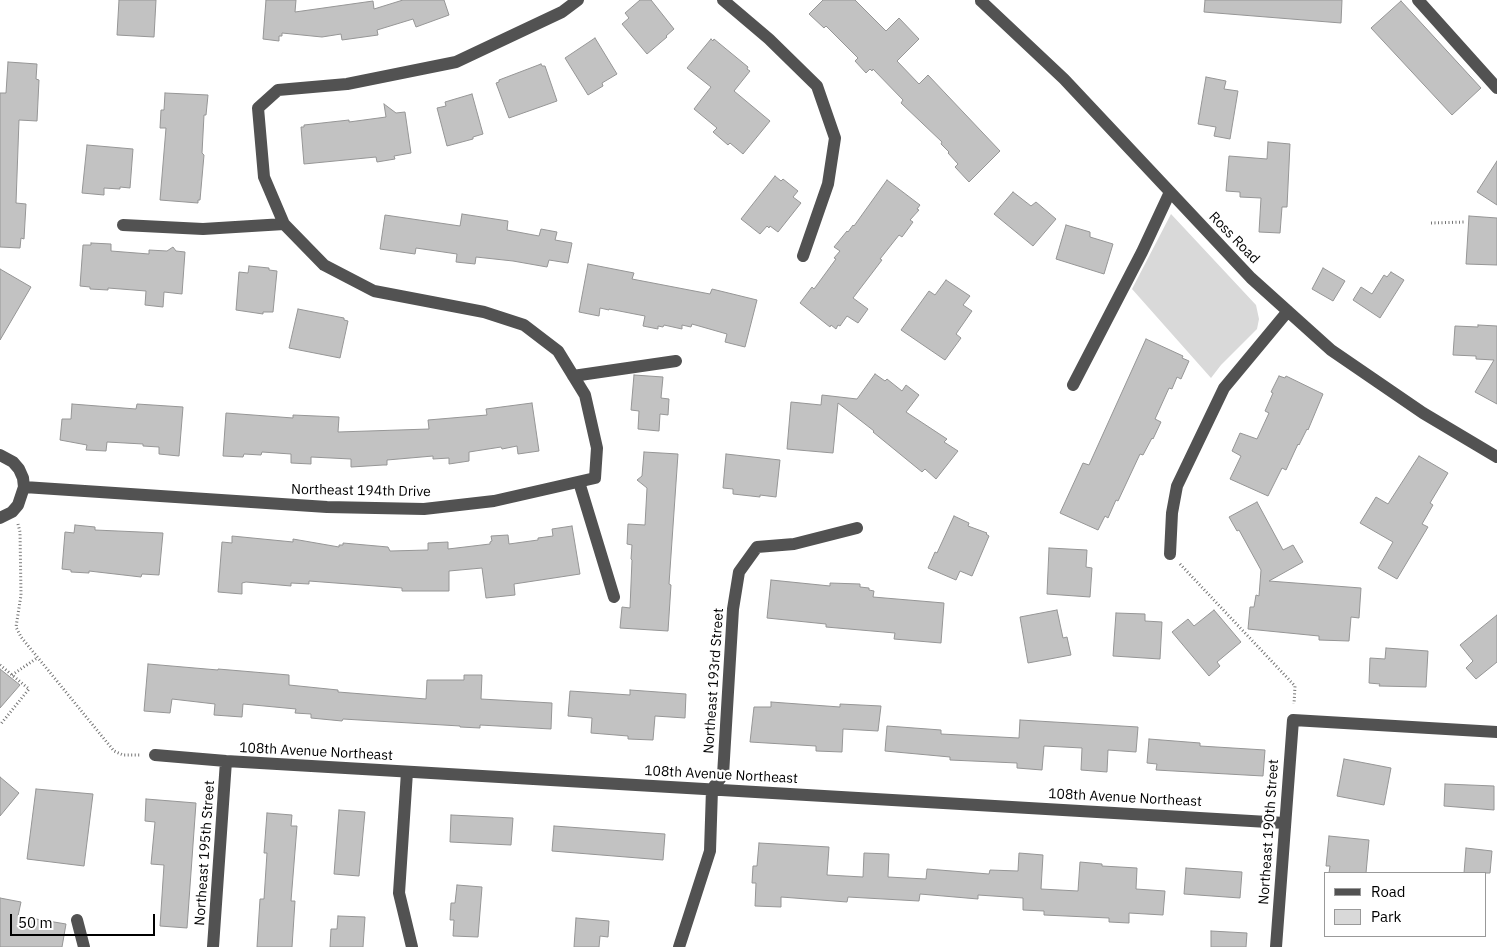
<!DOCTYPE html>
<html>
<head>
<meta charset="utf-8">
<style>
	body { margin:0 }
	#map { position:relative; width:1497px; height:947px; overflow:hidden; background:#fff; font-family:"IBM Plex Sans",sans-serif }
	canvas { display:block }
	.legend { position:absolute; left:1324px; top:872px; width:162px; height:65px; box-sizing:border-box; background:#fff; border:1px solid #999; margin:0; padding:6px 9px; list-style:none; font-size:15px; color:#000 }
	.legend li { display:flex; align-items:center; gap:10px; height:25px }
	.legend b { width:25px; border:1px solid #999 }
	.scale { position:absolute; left:10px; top:914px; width:145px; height:22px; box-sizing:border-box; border:2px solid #000; border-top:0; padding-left:6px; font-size:15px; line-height:18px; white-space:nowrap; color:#000; -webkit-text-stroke:4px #fff; paint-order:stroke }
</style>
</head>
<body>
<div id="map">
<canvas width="1497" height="947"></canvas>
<ul class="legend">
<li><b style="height:6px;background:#525252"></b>Road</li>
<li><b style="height:14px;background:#d9d9d9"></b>Park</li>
</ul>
<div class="scale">50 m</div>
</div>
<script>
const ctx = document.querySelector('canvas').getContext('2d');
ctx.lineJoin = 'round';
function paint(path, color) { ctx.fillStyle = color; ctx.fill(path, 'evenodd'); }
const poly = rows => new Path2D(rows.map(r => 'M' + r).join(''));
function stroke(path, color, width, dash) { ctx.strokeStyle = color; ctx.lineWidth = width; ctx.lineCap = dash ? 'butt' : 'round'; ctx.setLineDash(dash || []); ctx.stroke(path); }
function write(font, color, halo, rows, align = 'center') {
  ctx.font = font + ' "IBM Plex Sans",sans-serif'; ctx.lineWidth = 4.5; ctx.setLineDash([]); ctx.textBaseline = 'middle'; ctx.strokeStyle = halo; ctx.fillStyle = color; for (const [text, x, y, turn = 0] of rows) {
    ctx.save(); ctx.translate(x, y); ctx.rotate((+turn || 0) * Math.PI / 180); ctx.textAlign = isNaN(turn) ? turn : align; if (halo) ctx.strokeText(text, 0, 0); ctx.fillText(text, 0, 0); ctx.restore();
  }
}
paint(poly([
	[1171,214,1256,305,1259,319,1257,329,1221,365,1211,378,1132,289]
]), '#d9d9d9');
const building = poly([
	[119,0,156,0,154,37,117,35,119,0],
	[266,0,296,0,295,12,373,1,374,9,403,0,444,0,449,15,416,27,413,19,377,30,378,35,342,40,341,34,322,37,282,33,282,36,279,36,279,41,263,39,266,0],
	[640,0,651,0,674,29,666,36,667,37,647,54,622,24,629,18,625,13,640,0],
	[823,0,855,0,886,31,899,18,919,39,897,61,919,84,928,75,1000,151,969,182,955,167,958,164,948,153,949,152,941,144,942,142,901,103,903,100,873,69,872,71,870,69,866,73,855,61,858,58,826,26,824,28,809,14,823,0],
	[1205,0,1342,0,1341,23,1204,12,1205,0],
	[1401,1,1481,88,1452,115,1371,28,1401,1],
	[595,38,617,74,602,83,603,86,588,95,565,58,595,38],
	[711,39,713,41,714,39,748,67,747,69,750,71,734,91,770,121,743,154,730,143,728,145,713,132,717,128,694,109,711,87,687,68,711,39],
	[8,62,37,64,36,79,39,80,37,121,19,120,16,203,26,204,24,239,21,238,20,248,0,247,0,93,6,93,8,62],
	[541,64,542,66,545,66,557,101,509,118,496,83,499,82,499,80,541,64],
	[1206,77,1226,81,1224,89,1238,91,1230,139,1214,136,1216,127,1198,124,1206,77],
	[165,93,208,95,206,115,204,115,202,153,204,155,200,200,198,200,198,203,160,200,166,128,160,128,161,110,164,110,165,93],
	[472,94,483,134,473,137,473,139,447,146,437,108,446,106,445,102,472,94],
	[384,104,396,113,405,112,411,153,394,156,395,159,377,162,376,157,304,164,301,127,304,127,304,125,349,120,349,122,386,117,384,104],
	[1268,142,1290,144,1287,207,1282,207,1280,233,1259,232,1261,198,1240,197,1240,192,1226,191,1229,156,1267,159,1268,142],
	[87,145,133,149,130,188,120,187,120,189,104,188,104,195,82,193,87,145],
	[1497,161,1497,205,1477,192,1497,161],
	[775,176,781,181,783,179,798,191,793,197,801,203,778,232,770,226,769,228,767,226,760,234,741,219,775,176],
	[887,180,920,205,917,209,919,210,910,220,913,222,902,237,899,235,880,259,882,260,853,298,868,309,858,323,847,316,840,326,838,325,836,329,831,325,830,327,800,303,812,287,814,289,836,259,834,258,840,251,834,247,847,231,848,232,853,225,854,226,887,180],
	[1013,192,1031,206,1036,202,1056,219,1033,246,994,214,1013,192],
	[462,214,508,221,507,230,539,236,541,229,557,232,555,240,572,243,568,263,549,260,547,267,513,261,476,257,475,264,456,262,457,254,416,248,415,254,380,249,385,215,460,226,462,214],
	[1469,216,1497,218,1497,265,1466,264,1469,216],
	[1066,225,1090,232,1090,237,1113,244,1104,274,1056,259,1066,225],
	[91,243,111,244,111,251,149,254,149,250,167,251,173,247,176,251,185,252,182,294,164,292,163,307,145,305,146,291,108,288,108,290,90,289,90,287,80,286,83,245,91,245,91,243],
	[588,264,634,273,632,279,710,294,712,289,757,300,745,347,725,342,727,334,692,324,691,327,682,325,682,329,664,325,663,327,658,326,658,329,643,326,645,316,609,309,609,310,600,308,599,316,579,312,588,264],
	[249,266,269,268,269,270,277,271,273,312,263,312,263,314,236,310,239,272,248,273,249,266],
	[1323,268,1345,281,1333,301,1312,289,1323,268],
	[0,269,31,287,0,340,0,269],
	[1391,272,1404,280,1380,318,1353,300,1361,287,1372,294,1384,275,1387,277,1391,272],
	[946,280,970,296,963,305,972,311,956,334,961,338,945,360,901,330,929,291,935,295,946,280],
	[298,309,344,318,344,320,348,321,340,358,289,348,298,309],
	[1478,325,1497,326,1497,404,1475,392,1494,360,1476,359,1476,356,1453,355,1455,326,1478,327,1478,325],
	[1146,339,1183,356,1182,358,1189,361,1181,379,1177,377,1172,389,1169,388,1155,419,1161,422,1153,439,1152,438,1143,455,1140,454,1118,501,1116,500,1108,518,1105,516,1098,530,1060,513,1083,463,1089,465,1146,339],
	[875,374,885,381,887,379,902,391,906,385,919,395,906,412,947,439,944,442,958,451,936,479,925,469,922,472,873,432,874,431,838,403,833,453,787,449,791,402,821,405,822,395,857,399,875,374],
	[634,375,663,377,661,398,669,399,668,415,660,414,659,431,638,429,639,411,631,410,634,375],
	[1279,376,1285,378,1286,376,1323,394,1308,430,1307,429,1299,445,1298,444,1286,470,1282,468,1268,496,1230,479,1241,456,1232,451,1240,433,1257,439,1269,413,1265,411,1273,393,1271,392,1279,376],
	[532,403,539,451,518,454,517,446,502,449,501,447,469,452,469,461,449,464,449,458,433,459,433,456,387,460,387,465,383,465,351,467,351,459,311,457,311,464,291,463,291,454,262,452,261,455,244,454,243,457,223,456,226,413,293,418,293,415,339,417,338,432,429,429,428,420,487,415,486,409,532,403],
	[72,404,136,409,137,404,183,407,179,456,159,454,159,447,143,446,143,444,107,442,106,451,86,450,87,445,60,440,62,419,71,419,72,404],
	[644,452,678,454,669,584,671,585,668,631,620,628,622,607,630,608,632,560,631,559,632,545,627,544,628,524,645,525,647,488,637,480,642,476,644,452],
	[726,454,780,460,776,497,760,495,760,497,733,494,733,489,723,488,726,454],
	[1419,456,1448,473,1430,503,1433,505,1422,524,1428,527,1397,579,1378,568,1393,542,1360,523,1376,497,1388,504,1419,456],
	[1257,502,1283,550,1293,545,1303,562,1269,581,1361,588,1359,618,1351,617,1349,641,1319,640,1319,636,1248,629,1250,607,1254,607,1256,595,1259,596,1261,570,1239,530,1237,531,1229,517,1257,502],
	[954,516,969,523,968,526,987,533,986,534,989,536,972,576,960,571,956,580,928,568,935,552,937,553,954,516],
	[75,525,95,527,95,530,163,533,159,575,142,574,141,577,89,571,89,573,71,572,71,570,62,569,65,532,74,533,75,525],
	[572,526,580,574,514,584,515,595,486,598,482,568,449,571,449,591,402,591,402,588,309,581,309,584,291,583,291,586,246,582,242,583,242,594,218,592,222,542,232,543,232,536,293,542,293,539,339,547,339,545,343,545,343,543,388,547,390,551,428,550,428,543,448,542,448,549,490,544,490,542,492,541,491,536,508,535,509,544,538,540,538,538,553,536,552,529,572,526],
	[1049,548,1087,550,1086,567,1092,568,1090,597,1047,594,1049,548],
	[771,580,830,586,830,583,860,584,860,587,869,588,869,590,874,591,873,597,944,603,941,643,894,639,895,633,826,627,826,624,767,618,771,580],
	[1057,610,1063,638,1067,637,1071,655,1028,663,1020,617,1057,610],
	[1214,610,1241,642,1217,662,1220,666,1209,676,1172,632,1188,619,1194,626,1214,610],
	[1116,613,1145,614,1145,621,1162,622,1160,659,1113,656,1116,613],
	[1497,615,1497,662,1476,679,1466,668,1473,661,1460,645,1497,615],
	[1386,648,1428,651,1426,687,1379,686,1380,684,1369,683,1370,658,1385,659,1386,648],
	[148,664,218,670,218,669,289,675,289,685,338,690,338,692,426,699,427,680,464,680,464,675,482,675,481,699,552,703,551,729,480,725,480,728,460,727,460,726,343,719,342,721,311,718,311,714,295,713,296,709,243,704,242,717,214,715,215,704,172,699,170,713,144,711,148,664],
	[0,669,20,685,0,708,0,669],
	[630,690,686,694,685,718,655,716,653,740,628,739,628,736,591,733,592,718,568,716,570,691,630,695,630,690],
	[771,702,840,707,840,704,881,706,878,731,843,729,842,752,816,751,816,746,750,742,754,707,771,707,771,702],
	[1020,720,1138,727,1136,752,1108,750,1107,772,1081,770,1082,748,1044,746,1042,770,1017,768,1017,763,950,760,950,757,885,751,887,726,941,730,941,734,1019,738,1020,720],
	[1149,739,1200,743,1200,746,1265,750,1263,776,1156,770,1157,764,1147,763,1149,739],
	[1344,759,1391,768,1384,805,1337,796,1344,759],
	[0,777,19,793,0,816,0,777],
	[1445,784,1494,786,1494,810,1444,806,1445,784],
	[36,789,93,794,84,866,27,859,36,789],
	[146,799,196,803,187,928,160,926,164,865,151,864,155,822,145,821,146,799],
	[339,810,365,812,359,876,334,874,339,810],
	[267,813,292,815,291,826,297,826,291,901,295,901,292,947,257,947,260,899,264,899,267,853,264,853,267,813],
	[451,815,513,818,511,845,450,842,451,815],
	[554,826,665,834,663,860,552,851,554,826],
	[1329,836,1369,840,1366,873,1329,873,1330,866,1326,866,1329,836],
	[759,843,829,847,827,875,863,877,864,853,889,854,888,877,926,879,927,869,989,874,990,870,1018,871,1019,853,1043,855,1041,889,1078,891,1080,862,1102,864,1102,866,1137,868,1136,889,1165,891,1163,915,1129,913,1129,923,1109,922,1109,918,1044,915,1044,911,1023,910,1023,898,978,895,978,899,920,894,919,901,848,897,847,902,781,897,781,907,755,906,756,883,752,883,753,866,757,866,759,843],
	[1466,848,1492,851,1490,873,1464,873,1466,848],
	[1186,868,1242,872,1240,898,1184,894,1186,868],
	[457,885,482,887,478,937,453,936,454,920,450,920,451,903,455,903,457,885],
	[0,898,21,902,18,916,66,924,62,947,0,947,0,898],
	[338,916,365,917,363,947,330,947,331,929,337,929,338,916],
	[576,918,609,921,608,937,600,936,599,947,574,947,576,918],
	[1211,931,1247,933,1246,947,1211,947,1211,931]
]);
paint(building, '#c2c2c2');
stroke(building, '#969696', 1);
stroke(poly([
	[1431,223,1466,222],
	[18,524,20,532,21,595,16,627,21,637,114,751,123,755,140,755],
	[1180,564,1295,686,1294,704],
	[0,665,29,689,0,725],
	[12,675,37,658]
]), '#747474', 3, [1, 2.5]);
stroke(poly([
	[723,0,769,39,817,86,835,138,828,184,803,256],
	[1418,0,1497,88],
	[981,1,1064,79,1251,278,1331,350,1423,413,1497,457],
	[123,225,203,229,284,224],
	[573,376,676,361],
	[1073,385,1142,252,1170,192],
	[0,455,13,462,19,469,23,478,24,487,18,505,12,512,0,518],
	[579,482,614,597],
	[24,487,327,507,424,509,494,501,595,478,597,448,585,395,558,351,524,325,484,312,374,291,324,265,284,224,264,177,258,108,278,90,347,84,456,62,562,12,578,0],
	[1170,554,1172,513,1177,486,1224,388,1288,311],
	[155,755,226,761,1285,823],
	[407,772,399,893,412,947],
	[77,920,84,947],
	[213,947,226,761],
	[679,947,710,851,712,789,723,775,733,609,739,572,757,547,794,544,857,528],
	[1276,947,1293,720,1497,732]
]), '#525252', 12);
write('14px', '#000', '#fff', [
	["Ross Road",1234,238,46],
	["Northeast 194th Drive",361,491,1],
	["Northeast 193rd Street",714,681,-86],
	["108th Avenue Northeast",316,752,3],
	["108th Avenue Northeast",721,775,3],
	["108th Avenue Northeast",1125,798,3],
	["Northeast 190th Street",1269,832,-86],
	["Northeast 195th Street",205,853,-86]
]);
</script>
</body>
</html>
